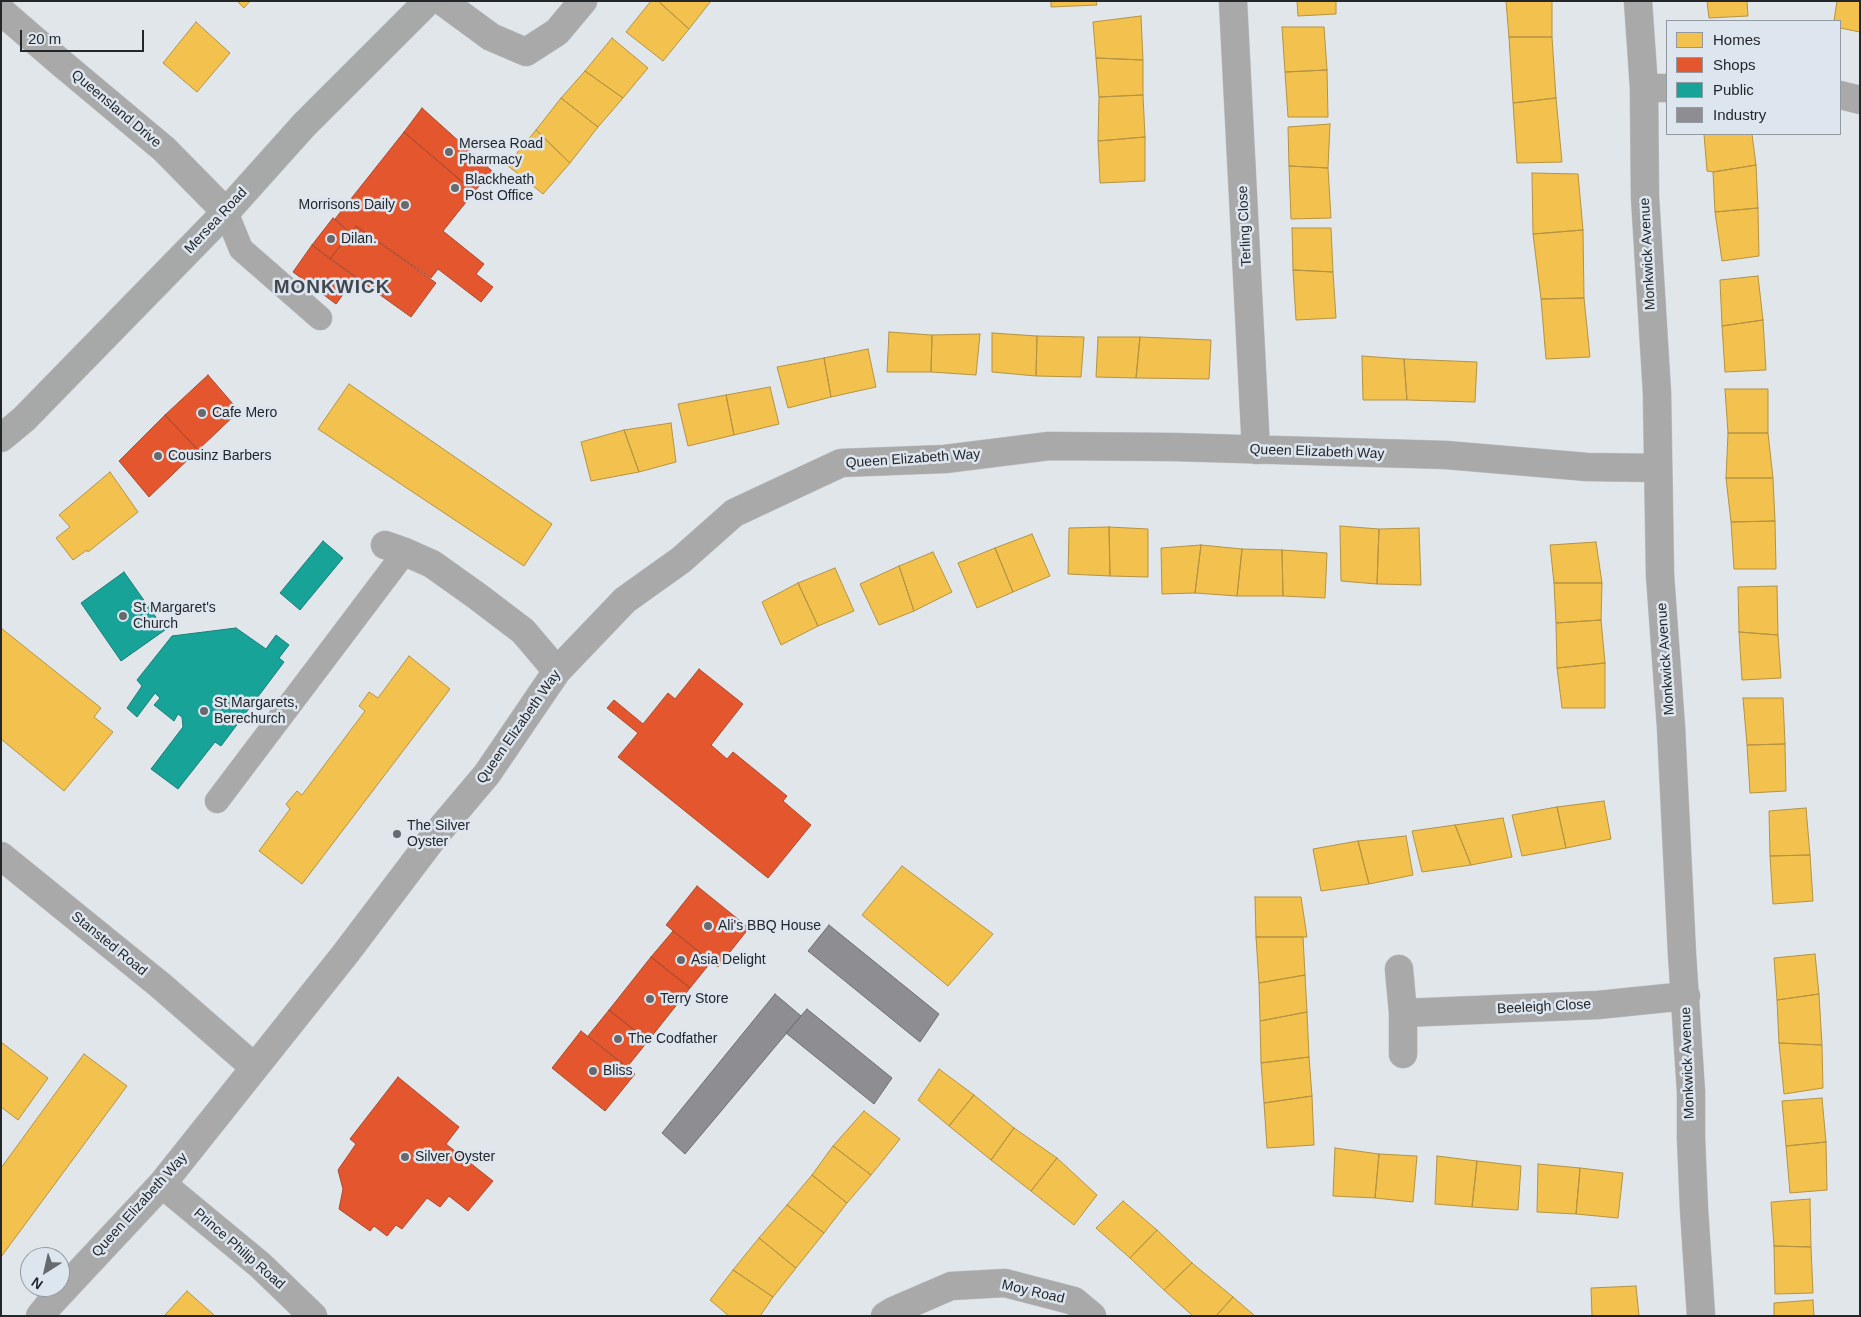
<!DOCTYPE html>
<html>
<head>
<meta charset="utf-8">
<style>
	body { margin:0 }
	#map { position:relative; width:1861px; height:1317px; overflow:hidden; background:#e1e6eb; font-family:Arial,sans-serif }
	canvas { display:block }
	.frame { position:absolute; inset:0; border:2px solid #24272a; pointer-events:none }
	.legend { position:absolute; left:1666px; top:20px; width:175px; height:115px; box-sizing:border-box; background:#dde5ef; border:1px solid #9399a0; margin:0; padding:6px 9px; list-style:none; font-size:15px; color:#24272a }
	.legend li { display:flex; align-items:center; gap:10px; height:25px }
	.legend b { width:25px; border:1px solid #9399a0 }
	.north { position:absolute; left:20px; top:1247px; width:50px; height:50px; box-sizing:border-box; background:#dde5ef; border:1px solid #9399a0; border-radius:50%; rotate:215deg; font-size:14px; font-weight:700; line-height:20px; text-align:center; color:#24272a }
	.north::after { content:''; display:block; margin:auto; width:18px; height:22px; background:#666a6e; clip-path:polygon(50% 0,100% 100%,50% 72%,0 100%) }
	.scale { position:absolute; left:20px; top:30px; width:124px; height:22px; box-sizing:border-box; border:2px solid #24272a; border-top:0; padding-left:6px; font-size:15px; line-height:18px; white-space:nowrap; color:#24272a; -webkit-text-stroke:4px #dde5ef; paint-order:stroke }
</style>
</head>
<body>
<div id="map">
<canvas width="1861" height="1317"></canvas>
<div class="frame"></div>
<ul class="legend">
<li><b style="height:14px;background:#f2c14e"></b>Homes</li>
<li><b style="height:14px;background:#e4572e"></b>Shops</li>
<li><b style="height:14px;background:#17a398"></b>Public</li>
<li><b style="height:14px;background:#8d8d92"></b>Industry</li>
</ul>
<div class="north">N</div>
<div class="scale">20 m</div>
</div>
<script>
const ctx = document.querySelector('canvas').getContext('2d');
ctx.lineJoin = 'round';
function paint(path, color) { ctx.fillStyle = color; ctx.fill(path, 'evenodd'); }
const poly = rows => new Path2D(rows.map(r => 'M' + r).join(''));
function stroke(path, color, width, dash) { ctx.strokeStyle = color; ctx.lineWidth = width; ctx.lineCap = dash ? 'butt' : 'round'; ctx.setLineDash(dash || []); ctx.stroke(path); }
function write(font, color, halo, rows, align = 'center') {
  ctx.font = font + ' Arial,sans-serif'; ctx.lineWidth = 5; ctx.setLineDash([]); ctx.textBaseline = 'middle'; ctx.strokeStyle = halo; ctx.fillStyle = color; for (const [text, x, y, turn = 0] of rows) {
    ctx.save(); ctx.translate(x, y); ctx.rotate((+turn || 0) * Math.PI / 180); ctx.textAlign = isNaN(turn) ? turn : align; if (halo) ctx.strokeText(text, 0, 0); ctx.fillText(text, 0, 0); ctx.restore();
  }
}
const homes = poly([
	[237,1,250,1,244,8,237,1],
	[651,1,658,1,689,29,663,61,626,32,651,1],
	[658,1,711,1,689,29,658,1],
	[1051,1,1096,1,1097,5,1051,7,1051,1],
	[1297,1,1336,1,1336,14,1298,16,1297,1],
	[1506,1,1552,1,1552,37,1509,37,1506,1],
	[1707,1,1747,1,1748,16,1709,18,1707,1],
	[1837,1,1860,1,1860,32,1840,28,1840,21,1834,21,1837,1],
	[1141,16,1143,60,1096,58,1093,22,1141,16],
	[196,22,230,53,197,92,163,63,196,22],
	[1282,27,1324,27,1327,70,1285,72,1282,27],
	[1509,37,1552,37,1556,98,1513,103,1509,37],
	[612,38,648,68,623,98,585,71,612,38],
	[1096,58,1143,60,1143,95,1099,97,1096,58],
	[1327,70,1328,117,1288,117,1285,72,1327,70],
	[585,71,623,98,598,127,561,98,585,71],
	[1143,95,1145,137,1098,141,1099,97,1143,95],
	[561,98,598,127,570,163,536,130,561,98],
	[1556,98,1562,162,1517,163,1513,103,1556,98],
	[1330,124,1328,168,1289,166,1288,127,1330,124],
	[536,130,570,163,543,194,507,165,536,130],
	[1704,134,1752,134,1756,165,1713,172,1707,171,1704,134],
	[1145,137,1145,181,1100,183,1098,141,1145,137],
	[1756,165,1758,208,1715,212,1713,172,1756,165],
	[1289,166,1328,168,1331,218,1291,219,1289,166],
	[1532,173,1578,174,1583,230,1533,234,1532,173],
	[1758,208,1759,256,1722,261,1715,212,1758,208],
	[1292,228,1331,228,1333,272,1293,270,1292,228],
	[1583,230,1584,298,1541,299,1533,234,1583,230],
	[1293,270,1333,272,1336,318,1296,320,1293,270],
	[1758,276,1763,320,1722,326,1720,280,1758,276],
	[1584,298,1590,357,1546,359,1541,299,1584,298],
	[1763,320,1766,370,1725,372,1722,326,1763,320],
	[889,332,932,335,931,372,887,372,889,332],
	[992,333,1037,336,1036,376,992,372,992,333],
	[980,334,976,375,931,372,932,335,980,334],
	[1037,336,1084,337,1081,377,1036,376,1037,336],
	[1098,337,1140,337,1136,378,1096,377,1098,337],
	[1140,337,1211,340,1209,379,1136,378,1140,337],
	[868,349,876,387,831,397,824,358,868,349],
	[1362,356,1404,359,1407,400,1363,400,1362,356],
	[824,358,831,397,788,408,777,367,824,358],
	[1404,359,1477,362,1475,402,1407,400,1404,359],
	[349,384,552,524,524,566,318,429,349,384],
	[770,387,779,424,734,435,726,395,770,387],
	[1725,389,1768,389,1768,433,1728,433,1725,389],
	[726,395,734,435,688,446,678,404,726,395],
	[671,423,676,462,639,472,624,430,671,423],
	[624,430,639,472,591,481,581,442,624,430],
	[1728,433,1768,433,1773,478,1726,478,1728,433],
	[110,472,138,512,88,552,87,550,73,560,56,538,70,527,59,515,110,472],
	[1726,478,1773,478,1775,521,1731,522,1726,478],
	[1775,521,1776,569,1734,569,1731,522,1775,521],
	[1340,526,1379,529,1377,584,1341,581,1340,526],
	[1109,527,1110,576,1068,574,1069,528,1109,527],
	[1109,527,1148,529,1148,577,1110,576,1109,527],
	[1419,528,1421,585,1377,584,1379,529,1419,528],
	[1032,534,1050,576,1013,592,995,548,1032,534],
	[1596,542,1602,583,1554,583,1550,545,1596,542],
	[1201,545,1195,593,1162,594,1161,548,1201,545],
	[1201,545,1242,549,1237,596,1195,593,1201,545],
	[995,548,1013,592,977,608,958,563,995,548],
	[1242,549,1282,550,1283,596,1237,596,1242,549],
	[1282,550,1327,553,1325,598,1283,596,1282,550],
	[933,552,952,592,914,611,899,566,933,552],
	[899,566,914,611,879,625,860,584,899,566],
	[835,568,854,611,818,626,798,583,835,568],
	[798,583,818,626,781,645,762,602,798,583],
	[1554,583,1602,583,1601,620,1556,623,1554,583],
	[1777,586,1778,635,1739,632,1738,587,1777,586],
	[1601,620,1605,663,1557,668,1556,623,1601,620],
	[1,628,101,708,94,717,113,732,64,791,1,739,1,628],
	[1739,632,1778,635,1781,678,1742,680,1739,632],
	[409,656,450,689,302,884,259,851,290,809,286,804,297,791,302,795,365,711,359,706,369,692,378,698,409,656],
	[1605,663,1605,708,1562,708,1557,668,1605,663],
	[1743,698,1783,698,1785,744,1747,745,1743,698],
	[1785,744,1786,791,1750,793,1747,745,1785,744],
	[1604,801,1611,839,1566,848,1557,807,1604,801],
	[1557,807,1566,848,1522,856,1512,815,1557,807],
	[1806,808,1810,855,1770,856,1769,811,1806,808],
	[1503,818,1512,857,1471,865,1455,825,1503,818],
	[1455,825,1471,865,1422,872,1412,831,1455,825],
	[1406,836,1413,875,1369,884,1358,841,1406,836],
	[1358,841,1369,884,1321,891,1313,849,1358,841],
	[1810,855,1813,901,1773,904,1770,856,1810,855],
	[902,866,993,934,948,986,862,915,902,866],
	[1255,897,1301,897,1307,937,1256,937,1255,897],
	[1256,937,1303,937,1305,975,1259,983,1256,937],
	[1815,954,1819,994,1777,1000,1774,958,1815,954],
	[1305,975,1307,1012,1260,1021,1259,983,1305,975],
	[1819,994,1822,1045,1779,1043,1777,1000,1819,994],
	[1307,1012,1309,1057,1261,1063,1260,1021,1307,1012],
	[1,1042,48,1078,18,1120,1,1107,1,1042],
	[1779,1043,1822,1045,1823,1088,1784,1094,1779,1043],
	[84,1054,127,1086,1,1257,1,1168,84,1054],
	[1309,1057,1312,1096,1264,1103,1261,1063,1309,1057],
	[939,1069,974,1095,949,1126,918,1100,939,1069],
	[974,1095,1014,1128,991,1160,949,1126,974,1095],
	[1312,1096,1314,1145,1267,1148,1264,1103,1312,1096],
	[1822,1098,1826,1142,1786,1146,1782,1101,1822,1098],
	[864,1111,900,1139,871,1175,833,1146,864,1111],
	[1014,1128,1057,1158,1031,1191,991,1160,1014,1128],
	[1826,1142,1827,1190,1790,1193,1786,1146,1826,1142],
	[833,1146,871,1175,847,1203,812,1175,833,1146],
	[1335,1148,1379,1154,1375,1198,1333,1196,1335,1148],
	[1379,1154,1417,1156,1413,1202,1375,1198,1379,1154],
	[1437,1156,1477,1161,1472,1207,1435,1204,1437,1156],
	[1057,1158,1097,1195,1074,1225,1031,1191,1057,1158],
	[1477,1161,1521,1166,1518,1210,1472,1207,1477,1161],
	[1538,1164,1580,1168,1576,1214,1537,1212,1538,1164],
	[1580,1168,1623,1173,1618,1218,1576,1214,1580,1168],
	[812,1175,847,1203,824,1233,787,1205,812,1175],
	[1810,1199,1811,1247,1774,1246,1771,1202,1810,1199],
	[1123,1201,1157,1230,1130,1258,1096,1228,1123,1201],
	[787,1205,824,1233,796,1268,759,1238,787,1205],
	[1157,1230,1192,1263,1164,1290,1130,1258,1157,1230],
	[759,1238,796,1268,773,1297,733,1270,759,1238],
	[1774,1246,1811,1247,1813,1293,1775,1294,1774,1246],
	[1192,1263,1233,1297,1216,1316,1193,1316,1164,1290,1192,1263],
	[733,1270,773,1297,760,1316,729,1316,710,1300,733,1270],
	[1636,1286,1639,1316,1592,1316,1591,1288,1636,1286],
	[187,1291,215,1316,164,1316,187,1291],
	[1233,1297,1255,1316,1216,1316,1233,1297],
	[1813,1300,1814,1316,1774,1316,1774,1303,1813,1300]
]);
paint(homes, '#f2c14e');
stroke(homes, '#b49343', 1);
const shops = poly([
	[422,108,492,171,474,192,404,132,422,108],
	[404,132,474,192,443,231,484,264,476,274,493,287,481,302,438,269,431,278,356,226,350,233,335,219,404,132],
	[333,218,350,233,330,259,312,245,333,218],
	[356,226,436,283,411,317,330,259,356,226],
	[312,245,356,277,336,304,293,272,312,245],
	[208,375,239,411,198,450,165,415,208,375],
	[165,415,198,450,149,497,119,461,165,415],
	[699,669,743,704,711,745,727,759,733,752,787,796,783,801,811,825,768,878,618,757,638,733,607,708,614,700,643,724,668,693,675,699,699,669],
	[697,886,749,928,718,967,666,925,697,886],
	[673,931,711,962,690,988,651,957,673,931],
	[651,957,690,988,648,1041,609,1010,651,957],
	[609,1010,648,1041,627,1067,588,1036,609,1010],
	[581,1031,635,1074,605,1111,552,1068,581,1031],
	[398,1077,459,1127,446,1144,493,1181,468,1211,449,1196,440,1207,427,1198,402,1229,396,1225,387,1236,374,1226,370,1231,339,1209,343,1189,338,1170,356,1144,350,1139,398,1077]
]);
paint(shops, '#e4572e');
stroke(shops, '#aa492d', 1);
const public = poly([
	[323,541,343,558,300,610,280,593,323,541],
	[124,572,165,630,121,661,81,603,124,572],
	[236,628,266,649,276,635,289,645,279,658,284,662,221,746,215,742,178,789,151,769,183,727,182,717,178,714,174,721,154,705,160,698,155,693,137,717,127,708,142,686,137,680,172,636,236,628]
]);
paint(public, '#17a398');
stroke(public, '#1b7e77', 1);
const industry = poly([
	[829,925,939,1014,920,1042,808,951,829,925],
	[775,994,801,1016,685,1154,662,1133,775,994],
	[807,1009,892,1078,874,1104,786,1033,807,1009]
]);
paint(industry, '#8d8d92');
stroke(industry, '#6e6e73', 1);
const service = poly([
	[226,212,241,249,320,318],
	[217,801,405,552]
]);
const minor = poly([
	[442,1,491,37,526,52,557,32,583,1],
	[1233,1,1256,450],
	[1638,1,1644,88,1645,197,1657,393,1660,575,1671,727,1682,954,1691,1092,1691,1138,1694,1209,1701,1316],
	[1,11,60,62,164,149,226,212],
	[1644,88,1667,88],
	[1840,95,1860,100],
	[385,545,405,552,432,564,477,596,523,631,557,671],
	[1,856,160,985,254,1067],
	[1399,969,1403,1013],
	[1403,1054,1403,1013,1598,1005,1686,996],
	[162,1184,260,1265,313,1316],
	[40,1316,48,1306,162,1184,346,953,433,838,487,774,557,671,625,600,681,560,734,513,841,463,945,459,1049,446,1173,447,1446,455,1587,467,1658,468],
	[885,1316,893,1311,951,1286,1005,1283,1074,1301,1092,1316]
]);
const secondary = poly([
	[1,438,24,419,226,212,304,125,428,1]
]);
stroke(service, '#c0c4c7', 25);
stroke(minor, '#c0c4c7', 29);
stroke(secondary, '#c0c4c7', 29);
stroke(service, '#a8a9a8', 24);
stroke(minor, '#a8a9a8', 28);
stroke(secondary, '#a7a8a8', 28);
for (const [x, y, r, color] of [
	[449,152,5,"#666a6e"],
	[455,188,5,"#666a6e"],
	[405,205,5,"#666a6e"],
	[331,239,5,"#666a6e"],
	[202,413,5,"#666a6e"],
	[158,456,5,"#666a6e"],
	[123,616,5,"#666a6e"],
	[204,711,5,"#666a6e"],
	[397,834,5,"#666a6e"],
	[708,926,5,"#666a6e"],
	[681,960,5,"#666a6e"],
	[650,999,5,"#666a6e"],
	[618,1039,5,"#666a6e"],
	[593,1071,5,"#666a6e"],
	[405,1157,5,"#666a6e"]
]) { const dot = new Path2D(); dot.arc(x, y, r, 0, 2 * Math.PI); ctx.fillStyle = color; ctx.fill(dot); stroke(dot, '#dde5ef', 2); }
write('14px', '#24272a', '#dde5ef', [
	["Queensland Drive",116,109,40],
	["Mersea Road",216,221,-47],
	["Terling Close",1245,226,-93],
	["Monkwick Avenue",1648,254,-93],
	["Queen Elizabeth Way",1317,452,2],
	["Queen Elizabeth Way",913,459,-4],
	["Monkwick Avenue",1666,659,-94],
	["Queen Elizabeth Way",519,727,-55],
	["Stansted Road",109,944,39],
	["Beeleigh Close",1544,1007,-3],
	["Monkwick Avenue",1688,1063,-92],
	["Queen Elizabeth Way",140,1205,-48],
	["Prince Philip Road",239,1249,41],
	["Moy Road",1033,1292,13]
]);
write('14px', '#24272a', '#dde5ef', [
	["Mersea Road",459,144],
	["Pharmacy",459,160],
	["Blackheath",465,180],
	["Post Office",465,196],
	["Morrisons Daily",395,205,"right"],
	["Dilan.",341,239],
	["Cafe Mero",212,413],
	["Cousinz Barbers",168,456],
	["St Margaret's",133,608],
	["Church",133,624],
	["St Margarets,",214,703],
	["Berechurch",214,719],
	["The Silver",407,826],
	["Oyster",407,842],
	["Ali's BBQ House",718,926],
	["Asia Delight",691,960],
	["Terry Store",660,999],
	["The Codfather",628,1039],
	["Bliss",603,1071],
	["Silver Oyster",415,1157]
], 'left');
ctx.letterSpacing = '1px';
write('bold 19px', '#424850', '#dde5ef', [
	["MONKWICK",332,288]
]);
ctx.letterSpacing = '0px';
</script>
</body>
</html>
